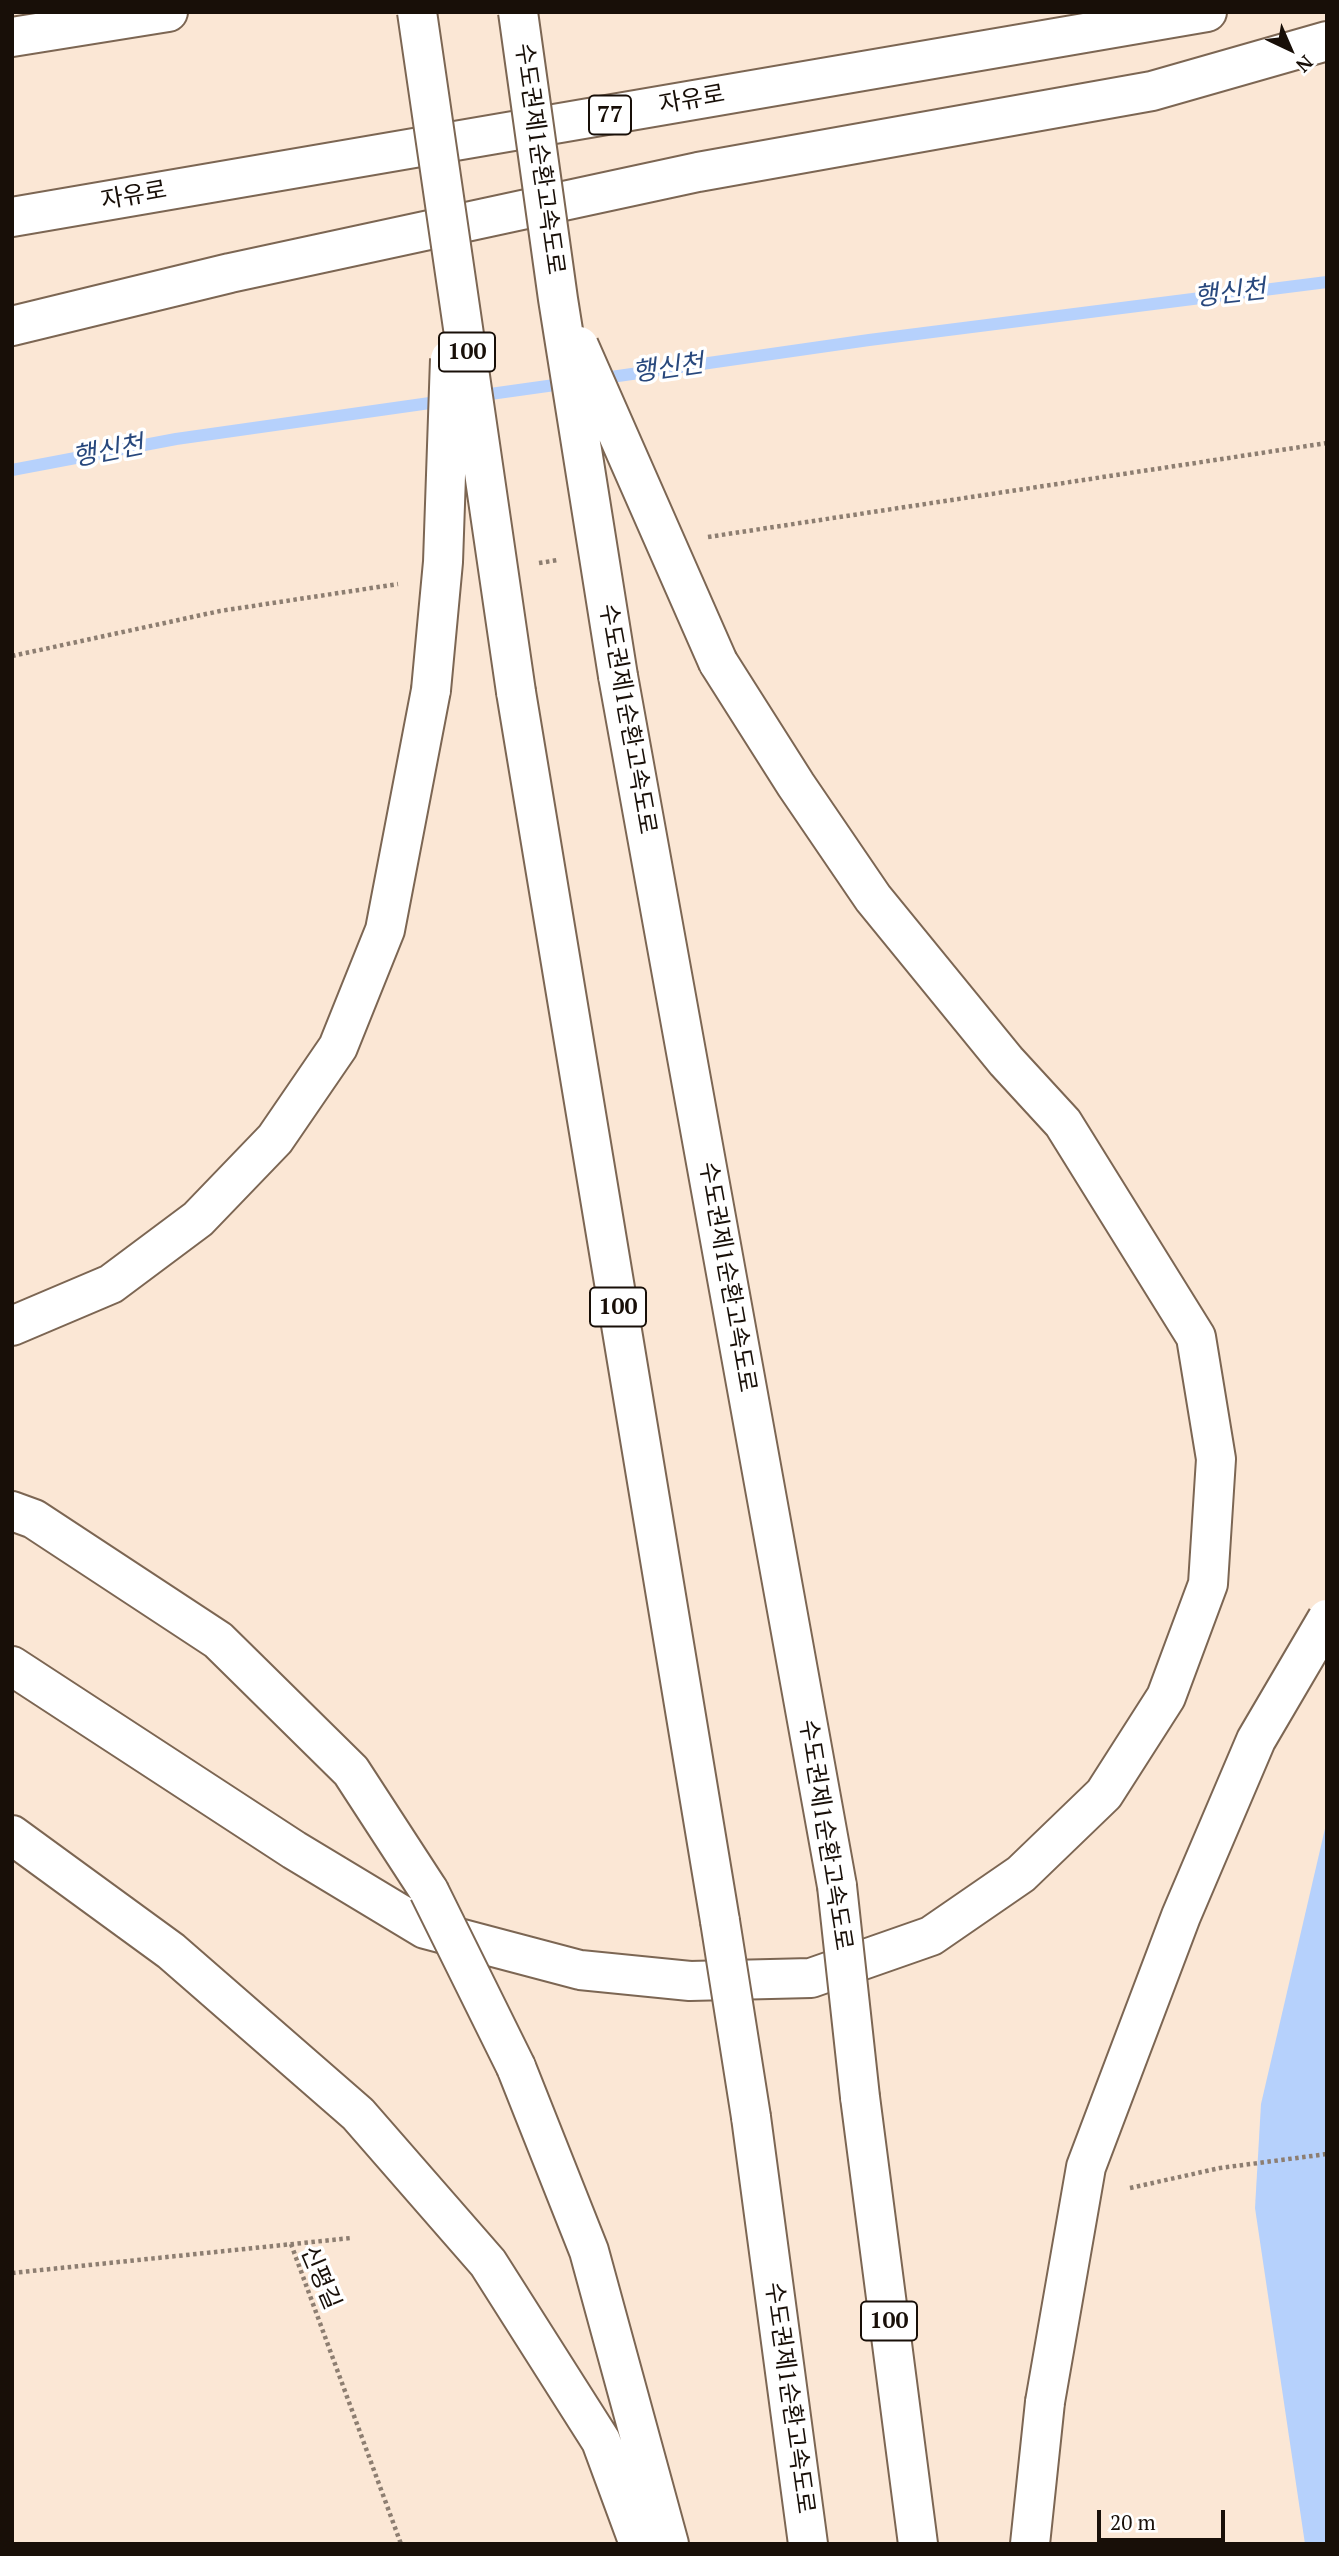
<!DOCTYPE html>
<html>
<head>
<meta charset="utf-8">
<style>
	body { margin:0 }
	#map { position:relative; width:1339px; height:2556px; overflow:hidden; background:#fbe7d5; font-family:"PT Serif",serif }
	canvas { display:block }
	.frame { position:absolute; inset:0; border:14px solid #180f08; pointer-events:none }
	.north { position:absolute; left:1255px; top:14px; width:70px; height:70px; -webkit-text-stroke:5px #fff; paint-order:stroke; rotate:136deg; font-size:19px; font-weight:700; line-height:28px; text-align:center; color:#180f08 }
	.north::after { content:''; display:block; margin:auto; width:24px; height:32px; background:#180f08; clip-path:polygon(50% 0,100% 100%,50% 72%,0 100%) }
	.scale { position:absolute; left:1097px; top:2510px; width:128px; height:32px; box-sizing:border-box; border:4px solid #180f08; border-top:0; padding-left:9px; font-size:21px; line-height:24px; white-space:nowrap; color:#180f08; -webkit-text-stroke:5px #fff; paint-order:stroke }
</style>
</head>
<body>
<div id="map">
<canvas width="1339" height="2556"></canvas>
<div class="frame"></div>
<div class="north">N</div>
<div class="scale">20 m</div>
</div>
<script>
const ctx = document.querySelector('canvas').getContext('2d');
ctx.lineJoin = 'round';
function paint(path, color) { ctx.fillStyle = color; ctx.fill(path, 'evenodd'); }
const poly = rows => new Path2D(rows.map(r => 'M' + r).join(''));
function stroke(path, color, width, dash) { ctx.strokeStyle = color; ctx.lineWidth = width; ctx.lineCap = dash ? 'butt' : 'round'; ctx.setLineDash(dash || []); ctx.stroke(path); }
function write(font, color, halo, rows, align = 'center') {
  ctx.font = font + ' "PT Serif","Noto Sans KR",serif'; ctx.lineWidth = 7; ctx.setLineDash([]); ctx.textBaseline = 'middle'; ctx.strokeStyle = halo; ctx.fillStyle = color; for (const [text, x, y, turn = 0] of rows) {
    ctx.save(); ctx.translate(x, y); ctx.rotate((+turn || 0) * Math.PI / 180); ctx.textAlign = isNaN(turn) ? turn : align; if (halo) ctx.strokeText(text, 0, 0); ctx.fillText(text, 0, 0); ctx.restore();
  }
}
paint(poly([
	[1327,1820,1327,2544,1305,2544,1255,2208,1261,2104]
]), '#b6d1fc');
stroke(poly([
	[597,379,869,340,1327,282],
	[476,396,569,383],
	[12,470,176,439,444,401]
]), '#b6d1fc', 12);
const highway = poly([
	[12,37,168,12],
	[12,217,1207,12],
	[12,326,230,273,698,172,1152,91,1327,41],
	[618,676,837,1886],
	[516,692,720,1921],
	[12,1326,111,1284,198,1219,275,1139,338,1047,385,930,431,690],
	[12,1511,34,1519,218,1640,351,1771,429,1891],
	[12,1666,294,1850,425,1929,580,1970,690,1981,811,1978,931,1936,1021,1874,1104,1794,1166,1697,1208,1584,1216,1459,1196,1337,1063,1123,1006,1061,873,898,796,785,718,662],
	[12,1835,171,1951,358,2114,488,2263,601,2441,639,2544],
	[516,2067,589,2251,669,2544],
	[860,2097,918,2544],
	[751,2117,808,2544],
	[1030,2544,1045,2402]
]);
stroke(highway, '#7c6653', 42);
stroke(poly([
	[708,537,1327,443],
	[539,563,558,560],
	[12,656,220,611,398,584],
	[1130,2188,1220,2168,1327,2154],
	[291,2244,401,2544],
	[12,2273,351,2238]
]), '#8d7e71', 4.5, [3.5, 3.5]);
stroke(highway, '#fff', 38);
const highwayBridge = poly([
	[417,12,516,692],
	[518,12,558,299,618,676],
	[579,346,718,662],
	[431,690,443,562,450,359],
	[837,1886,860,2097],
	[429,1891,516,2067],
	[720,1921,751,2117],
	[1045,2402,1086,2167,1181,1916,1256,1740,1327,1619]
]);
stroke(highwayBridge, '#7c6653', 42, []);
stroke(highwayBridge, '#fff', 38);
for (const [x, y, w] of [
	[610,115,42],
	[467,352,56],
	[618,1307,56],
	[889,2321,56]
]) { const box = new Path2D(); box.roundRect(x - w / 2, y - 19.5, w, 39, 5); ctx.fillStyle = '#fff'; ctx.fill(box); stroke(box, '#180f08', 2); }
write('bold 23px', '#180f08', null, [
	["77",610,115],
	["100",467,352],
	["100",618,1307],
	["100",889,2321]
]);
write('24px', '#180f08', '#fff', [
	["자유로",692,100,-10],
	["수도권제1순환고속도로",539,159,82],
	["자유로",134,196,-10],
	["수도권제1순환고속도로",627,719,80],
	["수도권제1순환고속도로",727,1277,80],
	["수도권제1순환고속도로",825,1835,81],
	["신평길",320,2278,67],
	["수도권제1순환고속도로",789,2398,82]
]);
write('italic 26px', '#28487d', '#fff', [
	["행신천",1230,294,-7],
	["행신천",668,369,-8],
	["행신천",108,452,-11]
]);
</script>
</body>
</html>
